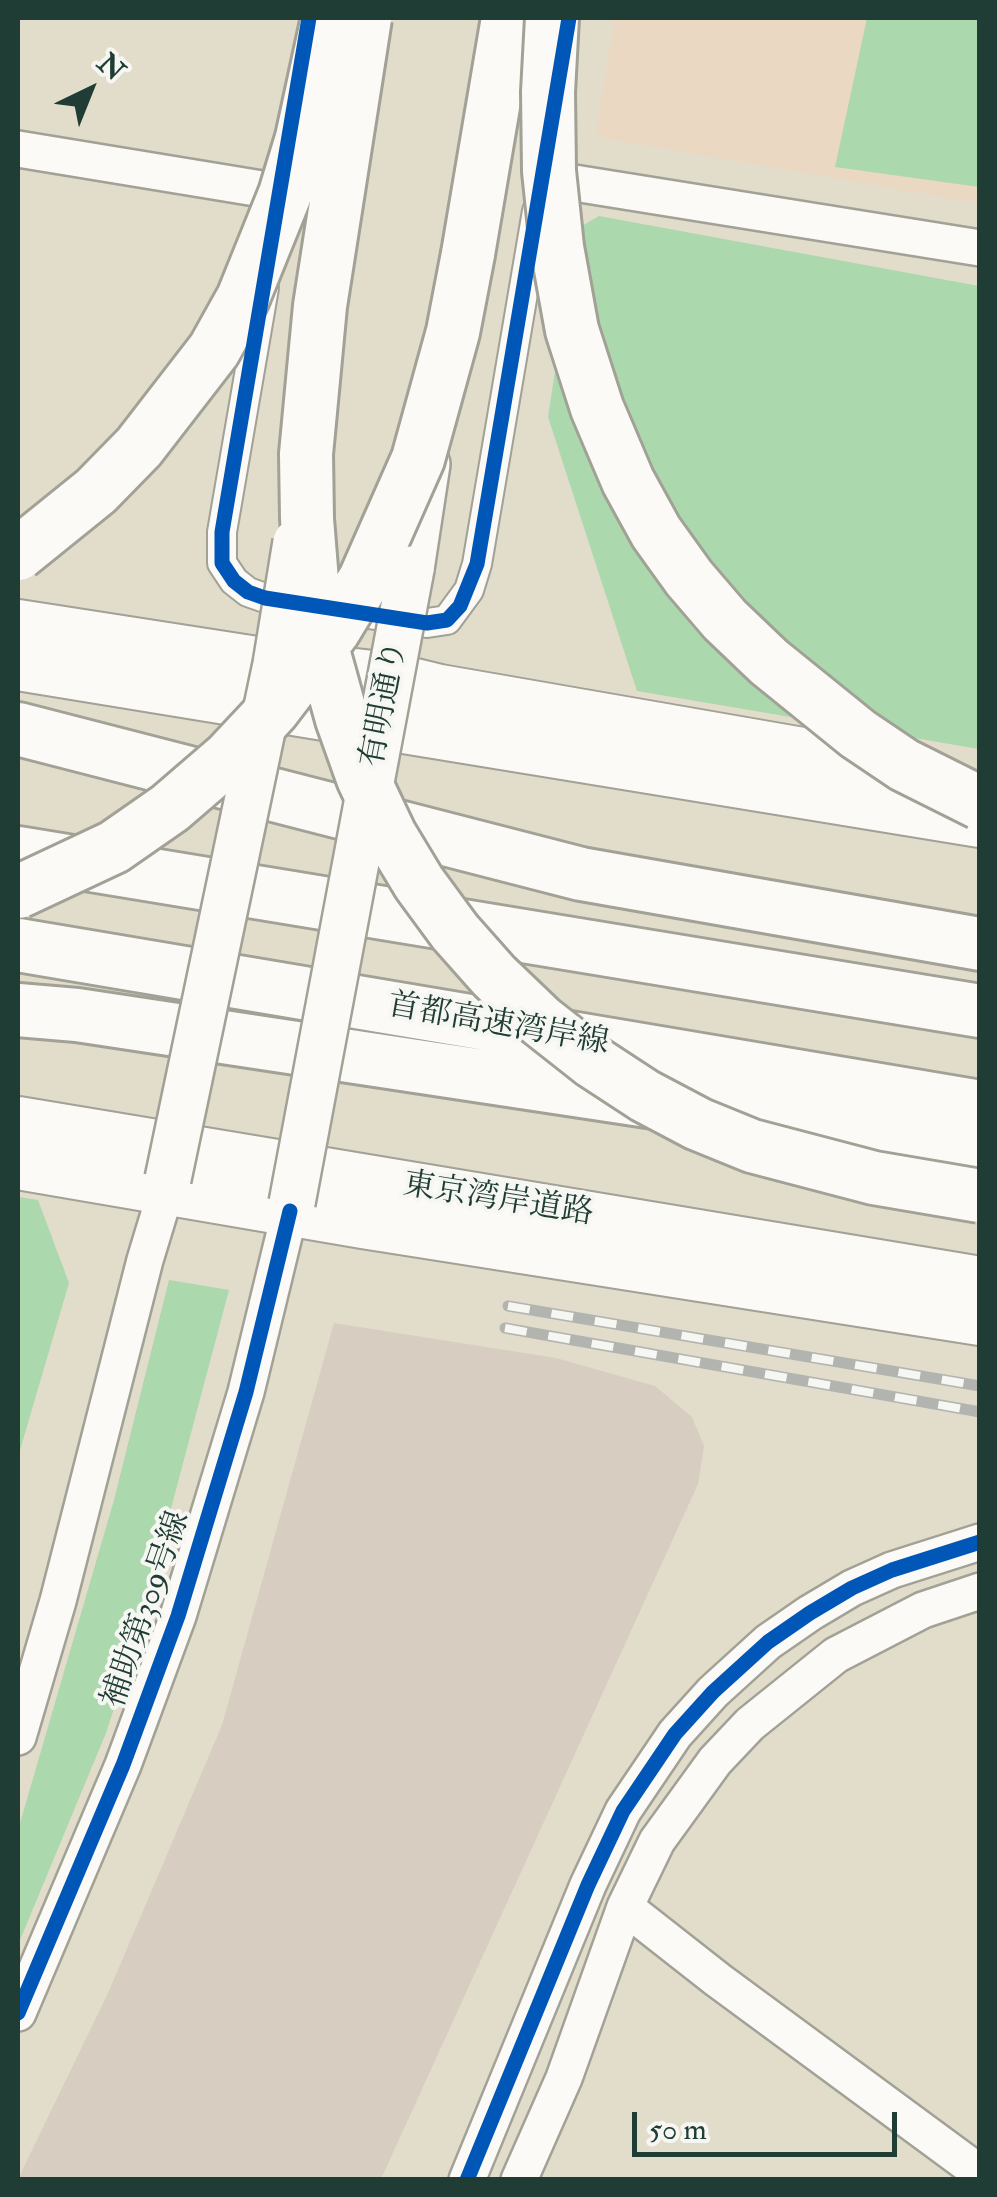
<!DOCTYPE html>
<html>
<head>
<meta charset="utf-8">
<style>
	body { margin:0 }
	#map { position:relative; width:997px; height:2197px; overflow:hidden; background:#e2dcca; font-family:"IM FELL Double Pica",serif }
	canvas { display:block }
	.frame { position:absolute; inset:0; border:20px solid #1f3d34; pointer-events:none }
	.north { position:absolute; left:40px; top:40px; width:100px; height:100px; -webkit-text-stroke:8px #f6f6f2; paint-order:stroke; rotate:43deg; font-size:28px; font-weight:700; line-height:40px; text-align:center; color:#1f3d34 }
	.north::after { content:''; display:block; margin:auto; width:35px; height:45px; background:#1f3d34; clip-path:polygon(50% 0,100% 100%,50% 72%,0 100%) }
	.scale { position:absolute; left:632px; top:2112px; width:265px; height:45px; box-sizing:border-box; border:5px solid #1f3d34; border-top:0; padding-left:12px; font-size:30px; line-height:35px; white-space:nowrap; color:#1f3d34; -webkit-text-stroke:8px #f6f6f2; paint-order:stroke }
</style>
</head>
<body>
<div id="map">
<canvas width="997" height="2197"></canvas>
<div class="frame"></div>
<div class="north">N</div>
<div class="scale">50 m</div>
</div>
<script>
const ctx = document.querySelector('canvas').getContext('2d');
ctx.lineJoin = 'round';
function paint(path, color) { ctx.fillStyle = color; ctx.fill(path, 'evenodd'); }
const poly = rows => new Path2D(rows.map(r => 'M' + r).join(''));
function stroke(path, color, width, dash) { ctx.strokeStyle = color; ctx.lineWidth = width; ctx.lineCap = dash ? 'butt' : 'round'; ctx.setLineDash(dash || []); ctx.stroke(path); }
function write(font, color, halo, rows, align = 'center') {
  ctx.font = font + ' "IM FELL Double Pica","Noto Serif JP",serif'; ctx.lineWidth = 8; ctx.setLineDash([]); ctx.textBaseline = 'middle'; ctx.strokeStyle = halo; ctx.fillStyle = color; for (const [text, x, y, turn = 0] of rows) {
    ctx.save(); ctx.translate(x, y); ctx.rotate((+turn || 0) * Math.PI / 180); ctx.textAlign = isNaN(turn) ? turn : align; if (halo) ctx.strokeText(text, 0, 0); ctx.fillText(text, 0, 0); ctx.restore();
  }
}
paint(poly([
	[615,18,979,18,979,203,603,138,596,130]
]), '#ead8c2');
paint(poly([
	[334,1323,556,1358,655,1386,692,1417,704,1446,698,1484,381,2179,18,2179,109,1991,222,1725]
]), '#d7cdc1');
paint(poly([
	[867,18,979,18,979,187,835,167],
	[599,216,979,286,979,749,637,691,548,417,577,229],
	[18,1197,38,1200,69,1283,18,1457],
	[169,1280,229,1290,134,1648,106,1733,18,1945,18,1830,114,1500]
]), '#acd8ae');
const minor = poly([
	[264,288,222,532,222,563,234,581,248,592,265,598,427,623,447,620,469,590,477,564,537,211]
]);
const tertiary = poly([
	[18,149,280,192],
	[543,178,980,248],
	[18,1737,58,1601,145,1260,166,1191],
	[625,1907,718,1980,980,2173],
	[18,2013,123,1765,178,1616,246,1392,290,1211],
	[467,2180,588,1885,623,1811,675,1734,713,1692,768,1642,810,1613,852,1588,892,1570,980,1542],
	[519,2180,564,2078,625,1907,657,1841,715,1761,750,1724,836,1655,923,1610,980,1591]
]);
const primary = poly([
	[411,569,427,464]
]);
const trunk = poly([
	[18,624,276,664,391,677,440,689,912,771],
	[18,666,980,823],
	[18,1121,980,1281],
	[18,1165,363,1224,980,1321]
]);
const motorway = poly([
	[468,254,508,18],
	[18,729,581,874,980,944],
	[18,853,980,1011],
	[18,945,980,1107],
	[18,1010,77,1015,980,1151]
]);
stroke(minor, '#a1a196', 32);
stroke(tertiary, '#a1a196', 40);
stroke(primary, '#a1a196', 50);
stroke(trunk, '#a1a196', 52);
stroke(motorway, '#a1a196', 58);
stroke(minor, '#fbfaf7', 28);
stroke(tertiary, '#fbfaf7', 35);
stroke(primary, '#fbfaf7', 45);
stroke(trunk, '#fbfaf7', 48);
stroke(motorway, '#fbfaf7', 52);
const rail = poly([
	[508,1306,980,1386],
	[505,1328,980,1412]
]);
stroke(rail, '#b2b4b0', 11);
stroke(rail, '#f6f6f2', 8, [22]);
const primaryBridge = poly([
	[168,1179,276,664,296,542],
	[292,1203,411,569]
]);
const motorwayBridge = poly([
	[365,18,320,306,306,454,307,519,312,581,324,654,342,719,363,778,390,835,419,883,455,932,494,976,541,1021,593,1062,645,1096,698,1124,752,1146,874,1178,980,1196],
	[552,18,548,92,549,171,557,247,572,330,597,408,628,481,656,532,689,578,725,620,769,662,858,734,904,765,980,803],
	[18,554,96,491,139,447,214,350,243,298,285,194,302,138,328,18],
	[18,892,114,847,170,808,228,758,273,710,334,630,365,579,418,459,453,332,468,254]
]);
stroke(primaryBridge, '#a1a196', 50, []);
stroke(motorwayBridge, '#a1a196', 58, []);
stroke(primaryBridge, '#fbfaf7', 45);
stroke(motorwayBridge, '#fbfaf7', 52);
stroke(poly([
	[309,18,222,532,222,563,234,581,248,592,265,598,427,623,447,620,460,606,477,564,569,18],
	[18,2013,123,1765,178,1616,246,1392,290,1211],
	[467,2180,588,1885,623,1811,675,1734,713,1692,768,1642,810,1613,852,1588,892,1570,980,1542]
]), '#0057b8', 15);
write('32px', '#1f3d34', '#f6f6f2', [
	["有明通り",386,704,-79],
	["首都高速湾岸線",498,1026,10],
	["東京湾岸道路",498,1201,9],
	["補助第309号線",148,1610,-71]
]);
</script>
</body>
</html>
